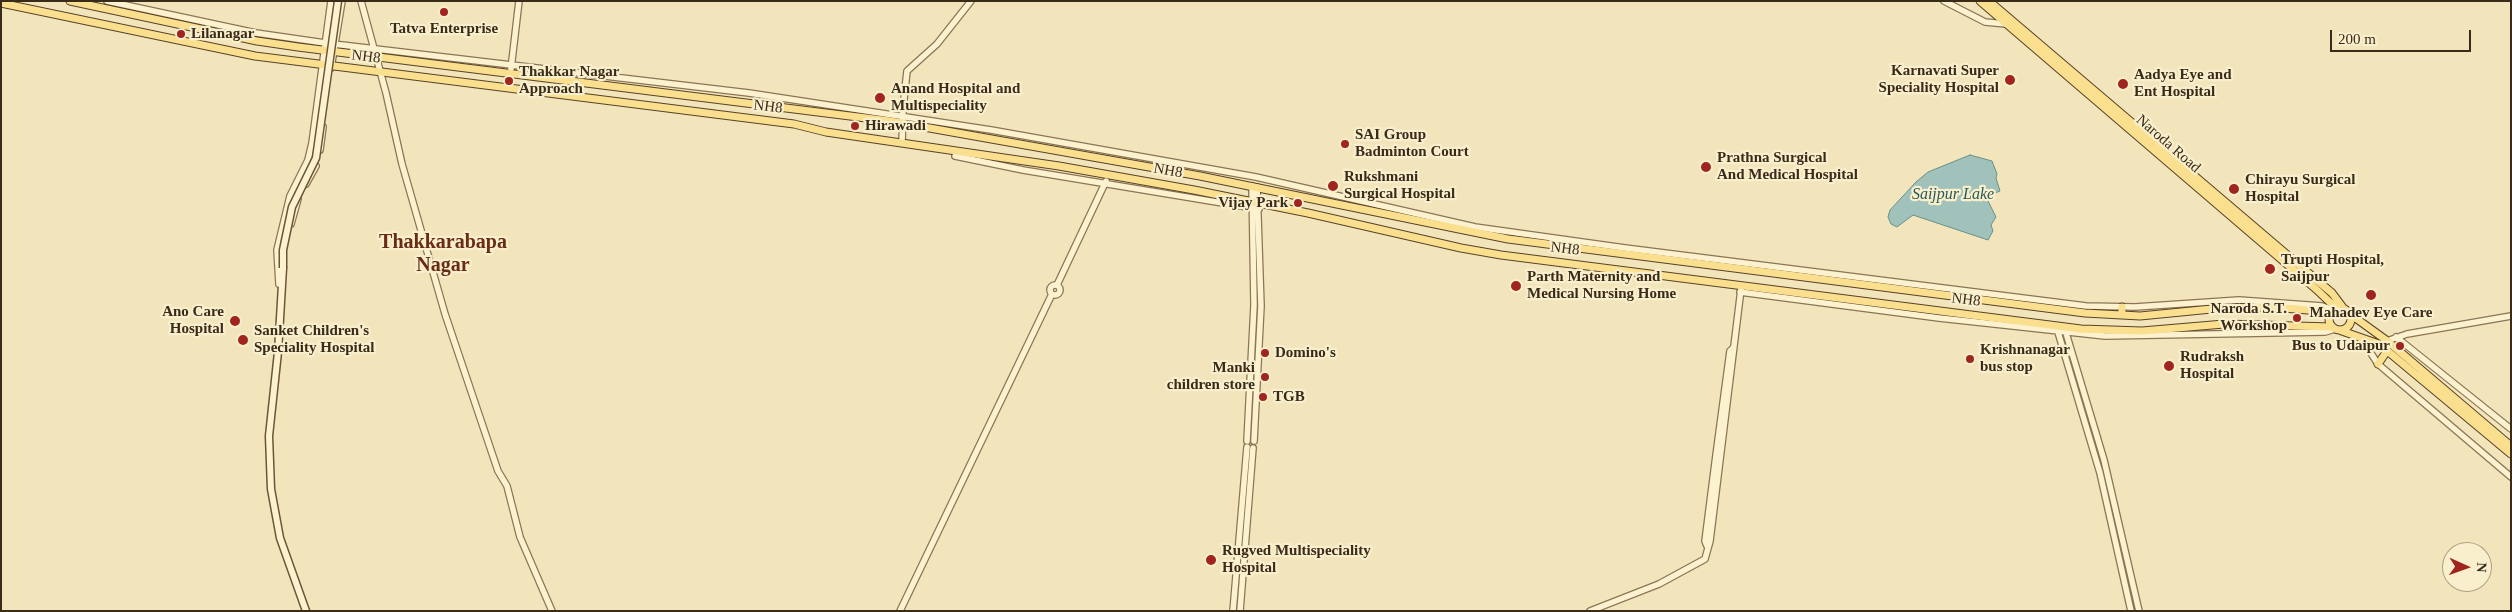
<!DOCTYPE html>
<html>
<head>
<meta charset="utf-8">
<style>
	body { margin:0 }
	#map { position:relative; width:2512px; height:612px; overflow:hidden; background:#f2e5bc; font-family:Georgia,serif }
	canvas { display:block }
	.frame { position:absolute; inset:0; border:2px solid #392b1a; pointer-events:none }
	.north { position:absolute; left:2442px; top:542px; width:50px; height:50px; box-sizing:border-box; background:#f9efcc; border:1px solid #aca185; border-radius:50%; rotate:92deg; font-size:14px; font-weight:700; line-height:20px; text-align:center; color:#392b1a }
	.north::after { content:''; display:block; margin:auto; width:18px; height:22px; background:#a0251e; clip-path:polygon(50% 0,100% 100%,50% 72%,0 100%) }
	.scale { position:absolute; left:2330px; top:30px; width:141px; height:22px; box-sizing:border-box; border:2px solid #392b1a; border-top:0; padding-left:6px; font-size:15px; line-height:18px; white-space:nowrap; color:#392b1a; -webkit-text-stroke:4px #f9efcc; paint-order:stroke }
</style>
</head>
<body>
<div id="map">
<canvas width="2512" height="612"></canvas>
<div class="frame"></div>
<div class="north">N</div>
<div class="scale">200 m</div>
</div>
<script>
const ctx = document.querySelector('canvas').getContext('2d');
ctx.lineJoin = 'round';
function paint(path, color) { ctx.fillStyle = color; ctx.fill(path, 'evenodd'); }
const poly = rows => new Path2D(rows.map(r => 'M' + r).join(''));
function stroke(path, color, width, dash) { ctx.strokeStyle = color; ctx.lineWidth = width; ctx.lineCap = dash ? 'butt' : 'round'; ctx.setLineDash(dash || []); ctx.stroke(path); }
function write(font, color, halo, rows, align = 'center') {
  ctx.font = font + ' Georgia,serif'; ctx.lineWidth = 4.5; ctx.setLineDash([]); ctx.textBaseline = 'middle'; ctx.strokeStyle = halo; ctx.fillStyle = color; for (const [text, x, y, turn = 0] of rows) {
    ctx.save(); ctx.translate(x, y); ctx.rotate((+turn || 0) * Math.PI / 180); ctx.textAlign = isNaN(turn) ? turn : align; if (halo) ctx.strokeText(text, 0, 0); ctx.fillText(text, 0, 0); ctx.restore();
  }
}
const water = poly([
	[1970,155,1992,161,1997,174,1996,178,2000,191,1995,193,1988,192,1985,195,1996,217,1991,225,1993,231,1988,240,1913,215,1897,227,1891,224,1888,217,1890,210,1916,182,1928,172,1970,155]
]);
paint(water, '#a0c2ba');
stroke(water, '#679189', 1);
const tertiary = poly([
	[107,1,256,33,325,43,749,93,991,130,1256,177,1475,227,1625,248,2086,306,2135,307,2239,300,2322,306,2334,310],
	[361,1,386,93,402,164,445,314,498,471,507,486,520,537,552,611],
	[1944,1,1985,22,2006,24],
	[331,68,342,1],
	[511,69,519,1],
	[902,143,903,108,907,71,937,44,971,1],
	[320,150,323,127],
	[955,156,1023,170,1259,209],
	[306,184,316,166],
	[291,224,298,199],
	[279,284,277,250,290,196,308,160,312,143,331,1],
	'1050 290a5 5 0 1 1 10 0a5 5 0 1 1-10 0Z',
	[1057,285,1106,181],
	[1740,292,1939,318,2105,336,2325,332,2335,329],
	[2059,330,2058,332,2100,473,2131,611],
	[2066,333,2104,460,2139,611],
	[2396,337,2511,429],
	[2361,338,2378,364,2511,477],
	[2384,342,2407,334,2511,316],
	[1247,441,1254,305,1252,186],
	[1254,441,1261,306,1257,187],
	[1707,546,1705,541,1716,455,1730,351,1733,348],
	[900,611,1052,294],
	[1233,611,1247,447],
	[1240,611,1253,448],
	[1590,611,1659,584,1705,559,1710,541,1741,289]
]);
const secondary = poly([
	[283,268,278,352,269,436,271,489,280,538,306,611]
]);
const primary = poly([
	[70,1,257,41,298,47,890,121,1200,176,1508,239,2085,313,2140,316,2222,308,2271,307,2333,312],
	[1980,1,2316,289,2337,309],
	[1989,1,2332,293,2344,309],
	[1,3,255,56,794,124,826,132,1059,166,1194,190,1308,213,1461,248,1501,255,2081,329,2142,331,2224,324,2332,327],
	'2329 319a11 11 0 1 1 22 0a11 11 0 1 1-22 0Z',
	[2350,314,2386,340,2511,446],
	[2122,315,2122,307],
	[2339,330,2379,344,2511,454],
	[2378,364,2387,351]
]);
stroke(tertiary, '#8b7554', 8);
stroke(secondary, '#6d5537', 9);
stroke(primary, '#584229', 9);
stroke(tertiary, '#fcf2d0', 5.5);
stroke(secondary, '#fcf2d0', 6);
stroke(primary, '#fadf8f', 7);
const secondaryBridge = poly([
	[283,268,283,250,292,207,316,158,338,1]
]);
stroke(secondaryBridge, '#6d5537', 9, []);
stroke(secondaryBridge, '#fcf2d0', 6);
for (const [x, y, r, color] of [
	[444,12,5,"#a0251e"],
	[181,34,5,"#a0251e"],
	[2010,80,6,"#a0251e"],
	[509,81,5,"#a0251e"],
	[2123,84,6,"#a0251e"],
	[880,98,6,"#a0251e"],
	[855,126,5,"#a0251e"],
	[1345,144,5,"#a0251e"],
	[1706,167,6,"#a0251e"],
	[1333,186,6,"#a0251e"],
	[2234,189,6,"#a0251e"],
	[1298,203,5,"#a0251e"],
	[2270,269,6,"#a0251e"],
	[1516,286,6,"#a0251e"],
	[2371,295,6,"#a0251e"],
	[2297,318,5,"#a0251e"],
	[235,321,6,"#a0251e"],
	[243,340,6,"#a0251e"],
	[2400,346,5,"#a0251e"],
	[1265,353,5,"#a0251e"],
	[1970,359,5,"#a0251e"],
	[2169,366,6,"#a0251e"],
	[1265,377,5,"#a0251e"],
	[1263,397,5,"#a0251e"],
	[1211,560,6,"#a0251e"]
]) { const dot = new Path2D(); dot.arc(x, y, r, 0, 2 * Math.PI); ctx.fillStyle = color; ctx.fill(dot); stroke(dot, '#f9efcc', 2); }
write('bold 15px', '#392b1a', '#f9efcc', [
	["Tatva Enterprise",444,29,"center"],
	["Lilanagar",191,34],
	["Karnavati Super",1999,71,"right"],
	["Speciality Hospital",1999,88,"right"],
	["Thakkar Nagar",519,72],
	["Approach",519,89],
	["Aadya Eye and",2134,75],
	["Ent Hospital",2134,92],
	["Anand Hospital and",891,89],
	["Multispeciality",891,106],
	["Hirawadi",865,126],
	["SAI Group",1355,135],
	["Badminton Court",1355,152],
	["Prathna Surgical",1717,158],
	["And Medical Hospital",1717,175],
	["Rukshmani",1344,177],
	["Surgical Hospital",1344,194],
	["Chirayu Surgical",2245,180],
	["Hospital",2245,197],
	["Vijay Park",1288,203,"right"],
	["Trupti Hospital,",2281,260],
	["Saijpur",2281,277],
	["Parth Maternity and",1527,277],
	["Medical Nursing Home",1527,294],
	["Naroda S.T.",2287,309,"right"],
	["Workshop",2287,326,"right"],
	["Ano Care",224,312,"right"],
	["Hospital",224,329,"right"],
	["Mahadev Eye Care",2371,313,"center"],
	["Sanket Children's",254,331],
	["Speciality Hospital",254,348],
	["Bus to Udaipur",2390,346,"right"],
	["Krishnanagar",1980,350],
	["bus stop",1980,367],
	["Domino's",1275,353],
	["Rudraksh",2180,357],
	["Hospital",2180,374],
	["Manki",1255,368,"right"],
	["children store",1255,385,"right"],
	["TGB",1273,397],
	["Rugved Multispeciality",1222,551],
	["Hospital",1222,568]
], 'left');
write('15px', '#392b1a', '#f9efcc', [
	["NH8",366,57,7],
	["NH8",768,107,7],
	["Naroda Road",2168,144,41],
	["NH8",1168,171,10],
	["NH8",1565,249,7],
	["NH8",1966,300,7]
]);
write('italic 16px', '#285a5a', '#f9efcc', [
	["Saijpur Lake",1953,195]
]);
write('bold 20px', '#692c15', '#f9efcc', [
	["Thakkarabapa",443,243],
	["Nagar",443,266]
]);
</script>
</body>
</html>
